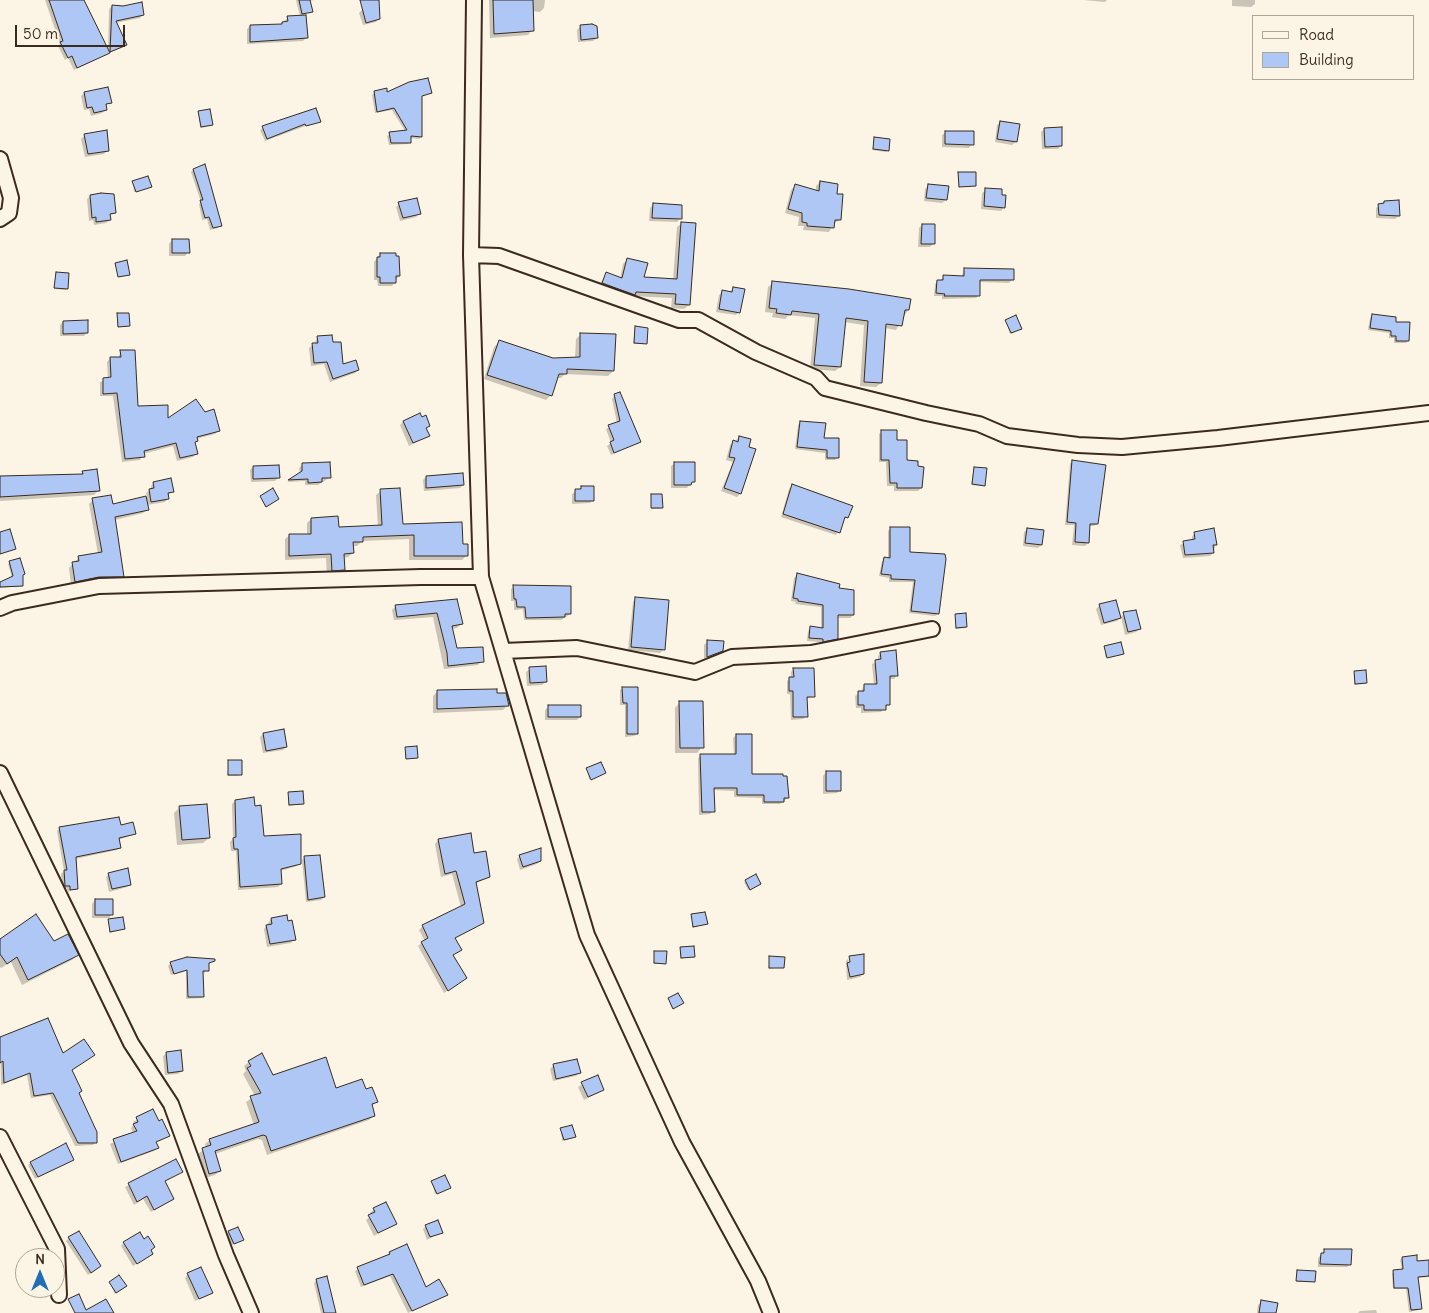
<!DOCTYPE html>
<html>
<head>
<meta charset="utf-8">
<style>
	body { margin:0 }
	#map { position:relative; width:1429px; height:1313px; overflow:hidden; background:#fcf5e5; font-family:Delius,sans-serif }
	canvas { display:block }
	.legend { position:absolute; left:1252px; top:15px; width:162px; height:65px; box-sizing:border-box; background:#fcf5e5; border:1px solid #afa495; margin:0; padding:6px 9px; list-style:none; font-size:15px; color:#3b2a1e }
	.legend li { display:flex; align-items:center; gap:10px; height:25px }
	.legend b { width:25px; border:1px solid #afa495 }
	.north { position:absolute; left:15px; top:1248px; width:50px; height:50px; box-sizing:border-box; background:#fcf5e5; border:1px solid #afa495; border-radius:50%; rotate:0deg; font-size:14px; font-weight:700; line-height:20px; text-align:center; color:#3b2a1e }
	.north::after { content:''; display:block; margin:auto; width:18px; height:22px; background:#1f6fb2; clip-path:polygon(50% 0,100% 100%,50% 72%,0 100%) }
	.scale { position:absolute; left:15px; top:25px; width:110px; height:22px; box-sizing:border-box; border:2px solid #3b2a1e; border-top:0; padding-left:6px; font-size:15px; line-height:18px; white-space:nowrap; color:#3b2a1e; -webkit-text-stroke:4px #fcf5e5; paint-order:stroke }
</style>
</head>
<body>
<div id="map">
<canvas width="1429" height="1313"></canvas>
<ul class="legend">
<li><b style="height:6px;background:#fcf5e5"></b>Road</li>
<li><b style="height:14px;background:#afc7f5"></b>Building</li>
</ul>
<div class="north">N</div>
<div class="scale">50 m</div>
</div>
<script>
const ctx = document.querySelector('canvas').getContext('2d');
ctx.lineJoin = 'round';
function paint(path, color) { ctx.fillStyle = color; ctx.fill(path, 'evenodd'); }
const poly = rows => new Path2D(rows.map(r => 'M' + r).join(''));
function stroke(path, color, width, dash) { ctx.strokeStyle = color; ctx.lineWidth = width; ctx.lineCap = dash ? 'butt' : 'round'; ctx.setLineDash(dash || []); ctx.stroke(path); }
paint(poly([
	[45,0,64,0,108,52,109,9,112,6,143,15,140,18,115,23,125,44,122,47,74,70,68,58,65,60,58,46,60,44],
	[296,0,315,0,309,1,312,11,304,14,306,38,303,41,247,44,247,29,250,26,280,25,288,18,300,16],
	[489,0,545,0,544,8,540,12,532,11,532,30,528,35,490,38],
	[1083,0,1107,0,1105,2],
	[1232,0,1255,0,1255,4,1251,7,1232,6],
	[363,9,379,18,376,22,363,25,359,13],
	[580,27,597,38,593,41,578,42,577,30],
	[107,88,110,102,105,106,106,110,102,113,91,116,89,109,84,110,81,96,84,93],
	[375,92,431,93,421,97,421,137,419,139,410,138,408,144,389,145,387,136,390,134,405,131,392,110,375,113,372,95],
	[199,113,211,125,210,126,200,128],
	[319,121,265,141,260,130,263,128],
	[1000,122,1016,142,1012,145,995,142,997,125],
	[1045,129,1061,145,1058,149,1042,149,1041,132],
	[946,132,972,144,969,148,942,147,942,135],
	[85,135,108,150,104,154,85,157,81,139],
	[875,138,888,150,886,152,872,150],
	[193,170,220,225,218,228,210,230,207,219,202,220,199,204,201,202,191,172],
	[959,174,975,186,958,187],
	[133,182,149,188,134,192],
	[820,182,835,195,840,220,834,223,829,232,803,230,804,226,798,226,799,217,785,213,791,190,795,186,816,191,816,186],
	[929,185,946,200,942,203,924,201,925,189],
	[986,190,1000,196,1004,207,1001,211,981,209,982,193],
	[90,196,114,213,109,216,110,220,106,223,94,225,93,220,89,221,87,199],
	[1384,202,1399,216,1395,219,1376,218,1376,208],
	[399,204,419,213,416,217,400,221,396,207],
	[653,205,680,219,677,222,649,221,650,208],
	[682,223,695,224,689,305,684,309,671,308,672,298,632,296,598,288,606,274,620,279,623,264,628,259,643,278,673,280,677,227],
	[922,225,934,243,930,247,918,247,919,228],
	[172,240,188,252,185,256,169,256,169,244],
	[380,254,399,276,392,286,378,286,377,280,374,280,374,262],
	[964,269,1012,280,1009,283,979,282,979,295,976,298,942,299,942,296,934,296,935,284,938,281,940,281,943,277,961,278],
	[56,274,67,288,66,290,54,289],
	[773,283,908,310,896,330,885,328,881,383,876,387,860,386,864,325,844,322,840,367,835,371,810,369,815,318,789,315,785,319,772,317,773,313,765,312,768,287],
	[733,288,739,312,736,315,716,312,719,295,723,291,730,292],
	[118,314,128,325,127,327,117,327],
	[1372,315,1394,323,1408,341,1406,343,1394,343,1394,338,1389,338,1389,333,1368,330,1370,318],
	[1006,321,1019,330,1010,334],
	[63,322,87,332,84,336,60,336,60,325],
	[635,328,646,343,645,344,633,344],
	[581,334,613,371,608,376,565,374,561,378,557,378,551,395,546,400,484,379,494,347,499,342,553,360,575,358,576,339],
	[317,338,332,344,342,366,358,370,355,373,330,382,324,364,311,366,309,348,314,344],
	[121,351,137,408,167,420,219,430,215,434,196,439,194,444,196,454,193,457,177,461,173,446,143,454,140,460,122,462,113,396,100,396,100,382,108,379,107,362,110,358,118,358],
	[615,395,639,442,611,455,607,446,611,443,606,429,617,423,612,399],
	[403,422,429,426,426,429,428,436,409,446,400,425],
	[801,422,823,440,838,457,835,460,825,460,825,453,795,449,798,425],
	[882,431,896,442,921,488,918,491,894,491,894,486,887,486,886,462,879,462,879,434],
	[740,437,748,448,755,450,740,494,737,497,721,491,733,462,726,460,730,445],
	[1072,461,1097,524,1094,526,1089,526,1088,543,1085,546,1072,545,1074,525,1065,525,1070,464],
	[675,463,693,481,687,488,671,488,671,466],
	[303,464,329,478,318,485,305,485,305,481,287,482,300,474,299,468],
	[253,467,278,478,275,481,251,482,250,470],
	[974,468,984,485,983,486,971,485],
	[83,472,98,491,94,495,0,501,0,478,79,476],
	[426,477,463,485,460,488,424,491,423,480],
	[154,483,172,492,167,495,168,498,165,502,147,505,148,509,143,513,115,520,123,576,119,580,71,585,69,568,79,557,98,554,89,504,93,500,112,505,147,497,146,493,151,489,151,486],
	[792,486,847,517,843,520,836,535,781,517,789,489],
	[582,487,593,500,590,503,572,504,572,494],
	[381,491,402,526,467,555,462,560,409,560,409,539,362,541,357,546,352,546,353,553,348,557,343,558,344,570,339,574,327,575,326,558,285,560,285,539,290,535,307,535,307,523,311,519,338,528,378,527,376,495],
	[652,496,661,508,660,509,651,509],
	[261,497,276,500,265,507],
	[891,528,909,553,938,614,935,616,909,613,913,582,889,582,889,578,879,576,882,561,888,559,888,531],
	[1028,529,1041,545,1038,548,1023,546,1024,532],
	[1195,534,1216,544,1213,553,1210,556,1183,558,1180,545,1192,540,1192,536],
	[19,559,22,586,0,588,0,584,12,578,8,564],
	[797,575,837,589,853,615,850,618,836,618,836,638,833,641,821,644,821,642,807,641,808,631,811,628,821,629,821,607,795,604,796,602,791,601,794,578],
	[514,586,570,614,561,620,524,620,523,609,514,610,514,601,511,601,511,589],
	[636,598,663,650,660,653,628,650,633,602],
	[456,600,461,624,457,628,451,629,456,649,482,661,478,665,444,669,433,617,394,620,392,610,396,606],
	[1099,606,1120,618,1124,614,1139,629,1136,632,1125,635,1121,617,1117,621,1101,625,1096,609],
	[956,615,966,627,965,628,955,629],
	[708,641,722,651,704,659,704,645],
	[1105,648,1123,653,1105,657],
	[881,653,897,675,894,679,888,679,889,704,881,712,861,713,861,708,856,708,855,696,861,692,864,685,874,685,872,664,878,661,878,656],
	[530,669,546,682,542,685,527,686,526,672],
	[794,669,814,696,806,699,806,716,803,719,791,720,790,694,787,694,787,681,791,678,791,672],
	[1354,672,1366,683,1364,684,1354,685],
	[623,688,637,734,634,736,625,737,625,705,620,705,620,690],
	[438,691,496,694,507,706,503,710,433,713,433,696],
	[680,702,702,747,697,753,675,753,675,708],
	[548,707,580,717,577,720,545,720,545,710],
	[263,734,286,747,283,750,263,753,260,737],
	[736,735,751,775,788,798,780,804,762,804,762,798,734,797,734,791,713,790,713,811,710,814,699,815,698,758,701,755,734,755,733,738],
	[406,748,416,757,405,759],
	[229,761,240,775,239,776,227,776],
	[587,769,605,773,589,779],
	[826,772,840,790,837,793,823,794,823,776],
	[289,793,303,804,288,806],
	[235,801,263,837,300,863,297,866,280,871,281,884,278,887,238,890,236,851,231,851,230,842,233,839,232,804],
	[180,807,209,838,203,843,177,845,174,813],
	[120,827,135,834,118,840,120,847,117,850,75,859,77,888,68,892,67,888,62,889,61,874,64,871,57,831,60,828],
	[438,840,473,855,489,877,475,884,482,922,454,939,460,950,452,956,466,978,444,993,418,946,425,941,419,930,423,926,461,907,452,874,441,877,435,844],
	[520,856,540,861,537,864,520,870,517,859],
	[305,857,324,897,321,900,306,902,302,860],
	[109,874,130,884,127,887,109,892,106,877],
	[755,876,760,884,748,890,744,882],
	[95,900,112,914,109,918,92,918,92,904],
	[692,916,706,924,692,928],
	[286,917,294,939,291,943,267,947,264,929,271,919],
	[109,920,124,929,109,933],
	[0,941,54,942,77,955,72,960,22,985,11,962,1,968,0,967],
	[680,948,694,956,680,959],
	[655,952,665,963,664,964,653,964],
	[863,955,863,974,860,977,847,980,846,961,848,959,850,969,850,958,848,958],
	[770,957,783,967,768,969],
	[214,961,207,965,205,973,202,972,203,996,201,998,186,999,186,971,171,975,168,966,171,963],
	[669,999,681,1004,672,1009],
	[0,1038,63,1055,71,1070,96,1142,93,1145,75,1146,50,1095,31,1098,27,1075,1,1085],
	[167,1053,182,1071,178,1074,165,1075,163,1056],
	[576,1060,579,1073,576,1076,553,1081,550,1069,553,1066],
	[249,1062,273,1076,335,1089,365,1090,376,1102,371,1107,374,1115,369,1120,267,1155,262,1140,258,1139,215,1154,220,1171,215,1175,205,1178,198,1154,206,1148,205,1144,210,1140,254,1125,246,1102,255,1096,243,1074,246,1071,244,1066],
	[597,1076,603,1090,584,1100,578,1087],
	[152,1111,158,1123,169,1135,155,1143,157,1148,154,1151,118,1164,110,1144,133,1133,131,1128,134,1124,133,1122],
	[561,1129,573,1138,562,1141],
	[72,1160,35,1179,28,1165,31,1163],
	[176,1161,181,1172,164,1182,173,1199,151,1212,143,1199,134,1205,125,1187],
	[432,1182,448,1189,435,1194],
	[385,1204,395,1223,374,1236,366,1220,372,1215,370,1213,374,1209],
	[426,1226,441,1232,427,1240,423,1229],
	[237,1228,241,1241,232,1245,227,1234],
	[69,1238,100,1266,97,1269,88,1275,66,1241],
	[124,1243,150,1251,152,1254,133,1266,121,1246],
	[1325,1250,1350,1264,1347,1267,1318,1267,1318,1258],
	[390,1253,426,1289,446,1295,408,1313,390,1276,361,1287,355,1271],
	[1402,1258,1416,1262,1429,1261,1429,1277,1417,1278,1421,1308,1419,1310,1409,1312,1406,1289,1393,1289,1392,1273,1402,1270,1400,1260],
	[1298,1272,1314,1282,1297,1282],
	[188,1274,211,1293,195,1301,185,1278],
	[317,1280,335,1313,321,1313,314,1283],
	[110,1283,124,1287,115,1294],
	[1262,1301,1275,1313,1257,1313,1258,1305],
	[1376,1310,1377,1313,1358,1313,1360,1311]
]), '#0003');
const building = poly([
	[49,0,84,0,110,53,77,68,72,56,68,58,60,42,63,41,49,0],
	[299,0,310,0,313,12,302,14,299,0],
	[360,0,379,0,380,19,366,23,360,0],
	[493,0,533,0,534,31,494,34,493,0],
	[142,2,144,15,116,21,127,45,110,52,112,5,123,6,142,2],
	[306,15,308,38,250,42,250,25,282,24,282,22,288,21,287,16,306,15],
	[592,24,597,26,598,38,581,40,580,25,592,24],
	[428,78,432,93,422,96,422,137,411,136,411,143,391,143,389,132,407,130,394,108,377,112,374,91,387,88,387,92,409,82,428,78],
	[108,87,112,103,106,104,107,110,94,113,92,107,87,108,84,92,108,87],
	[316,108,321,122,306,126,305,124,267,139,262,126,316,108],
	[210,109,213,125,201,127,198,111,210,109],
	[1000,121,1020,124,1017,142,997,139,1000,121],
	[1062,127,1062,146,1045,147,1044,128,1062,127],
	[107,130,109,151,88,154,84,134,107,130],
	[945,131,974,131,974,145,945,144,945,131],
	[874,137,890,139,889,151,873,149,874,137],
	[205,164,222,226,213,228,209,217,205,218,200,200,203,200,193,169,205,164],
	[958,172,976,172,976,186,959,187,958,172],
	[148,176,152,187,136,192,132,181,148,176],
	[820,181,838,184,837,194,843,194,841,220,835,220,834,228,807,226,807,223,802,222,802,213,788,209,795,184,819,191,820,181],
	[928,184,949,186,947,200,926,198,928,184],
	[985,188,1002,189,1002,195,1006,195,1005,208,984,206,985,188],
	[101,193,114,194,116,213,110,214,111,220,96,222,96,217,92,218,90,195,101,193],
	[417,198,421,214,403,218,398,202,417,198],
	[1399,200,1400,216,1379,215,1378,204,1384,203,1384,201,1399,200],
	[653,203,682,205,682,219,652,218,653,203],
	[681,222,696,223,690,305,675,304,676,294,636,292,635,295,602,283,606,272,622,278,627,258,648,263,644,277,677,279,681,222],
	[922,224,935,224,935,244,921,244,922,224],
	[172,239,189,239,190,253,172,253,172,239],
	[380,253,396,253,396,256,399,256,400,276,396,276,396,283,380,283,380,277,377,277,377,257,380,257,380,253],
	[127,260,130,275,118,277,115,263,127,260],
	[964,268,1014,269,1014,280,980,280,980,296,944,296,945,294,936,293,937,280,943,280,943,275,964,276,964,268],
	[56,272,69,273,68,289,54,288,56,272],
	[772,281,849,289,911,299,909,310,905,310,902,326,886,324,882,383,864,382,868,321,846,318,841,367,814,365,819,314,792,311,791,315,776,313,777,309,769,308,772,281],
	[733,287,745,289,740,313,719,309,722,290,732,292,733,287],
	[117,313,129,313,130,326,118,327,117,313],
	[1372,314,1396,317,1396,322,1410,322,1409,341,1396,341,1396,336,1391,336,1391,331,1370,328,1372,314],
	[1016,315,1022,329,1011,333,1005,320,1016,315],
	[88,320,88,333,63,334,63,321,88,320],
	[635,326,648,328,647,344,634,343,635,326],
	[580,333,616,334,614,371,567,369,567,374,559,374,552,396,487,375,499,340,553,358,580,357,580,333],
	[332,335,333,342,341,342,343,364,356,360,359,370,333,379,327,362,314,363,312,343,318,343,317,336,332,335],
	[120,350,135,350,138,406,168,405,168,418,196,399,205,412,214,409,220,431,197,437,198,441,195,442,198,454,180,458,176,443,144,451,145,457,125,459,117,393,103,394,103,378,111,377,110,357,121,357,120,350],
	[620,392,641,442,614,453,610,442,614,440,608,425,620,421,614,394,620,392],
	[420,413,422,417,426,415,430,426,426,428,430,436,413,443,403,421,420,413],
	[800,421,826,423,824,438,839,438,839,458,827,458,827,450,797,447,800,421],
	[881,430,897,430,897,440,907,440,907,460,918,461,918,466,924,467,922,488,897,488,897,483,890,483,889,460,881,460,881,430],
	[739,436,751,439,749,447,756,449,741,494,724,488,735,458,729,457,733,440,738,442,739,436],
	[1072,460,1106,465,1098,524,1090,524,1089,543,1075,542,1076,523,1067,522,1072,460],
	[330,462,331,478,322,478,322,482,308,483,308,479,288,480,302,471,302,463,330,462],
	[674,462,695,462,695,482,692,482,691,485,674,485,674,462],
	[279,465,280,478,253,479,253,466,279,465],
	[974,467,987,468,985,486,972,484,974,467],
	[97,469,100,491,0,497,0,476,83,474,82,471,97,469],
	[463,473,464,485,426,488,426,476,463,473],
	[171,478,174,492,168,493,169,499,151,502,149,489,154,488,153,482,171,478],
	[792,484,853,506,848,518,845,517,840,533,783,514,792,484],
	[581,486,594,486,594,501,575,501,575,489,581,489,581,486],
	[273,488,279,499,266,507,260,496,273,488],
	[400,488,403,524,462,522,463,544,468,544,468,556,414,556,414,535,363,537,363,542,353,542,354,553,344,554,345,570,332,571,331,554,289,556,289,534,311,534,311,518,338,516,339,527,382,525,380,489,400,488],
	[651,494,662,494,663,508,651,508,651,494],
	[111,495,113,504,146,496,149,510,115,517,124,577,99,577,75,582,72,562,79,561,78,556,102,552,92,498,111,495],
	[890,527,910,527,910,552,945,554,946,559,939,614,911,611,915,580,891,579,891,575,881,574,884,557,890,558,890,527],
	[1027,528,1044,530,1042,545,1025,543,1027,528],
	[1214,528,1217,545,1213,545,1214,553,1185,555,1183,541,1195,539,1194,532,1214,528],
	[10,529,16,549,0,554,0,532,10,529],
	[20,558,25,574,23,575,23,586,0,587,0,582,13,576,9,561,20,558],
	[797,573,840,584,839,588,854,590,854,615,838,615,838,639,823,642,823,639,809,638,810,626,823,628,823,605,798,601,798,599,793,598,797,573],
	[513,585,571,586,571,614,565,614,565,617,526,618,525,607,517,607,516,599,514,599,513,585],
	[635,597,669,600,665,650,631,647,635,597],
	[457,599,463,624,452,626,457,648,483,647,484,662,448,666,447,653,437,613,397,617,395,605,457,599],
	[1116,600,1121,618,1104,623,1099,604,1116,600],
	[1136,610,1141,629,1128,632,1123,612,1136,610],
	[966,613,967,627,956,628,955,614,966,613],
	[707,640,724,641,723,651,707,657,707,640],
	[1121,642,1124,654,1107,658,1104,646,1121,642],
	[896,650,898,676,890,676,890,705,886,705,886,710,864,710,864,705,858,705,858,691,864,691,864,684,877,684,875,660,881,659,880,652,896,650],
	[546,666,547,682,530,683,529,667,546,666],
	[793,668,814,668,815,697,807,697,808,717,793,717,793,691,789,691,789,677,794,677,793,668],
	[1366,670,1367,683,1355,684,1354,671,1366,670],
	[622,687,638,687,638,734,627,734,627,703,623,703,622,687],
	[497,689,497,693,506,693,509,706,437,709,437,690,497,689],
	[679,701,703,701,704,748,680,748,679,701],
	[548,705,581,705,581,717,548,717,548,705],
	[284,729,287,747,266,751,263,733,284,729],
	[736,734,752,734,752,774,783,774,783,776,787,776,789,798,784,798,784,802,764,802,764,795,737,795,737,788,714,788,715,812,702,812,700,754,736,754,736,734],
	[417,746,418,758,406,759,405,747,417,746],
	[228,760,242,760,242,775,228,775,228,760],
	[601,762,606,773,591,780,586,768,601,762],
	[826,771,841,771,841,791,826,791,826,771],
	[303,791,304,804,289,805,288,792,303,791],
	[254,797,255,806,261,805,264,836,301,834,301,864,281,869,282,884,240,887,238,849,234,849,233,838,236,837,235,800,254,797],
	[207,804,210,838,182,840,179,806,207,804],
	[119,817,121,825,133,822,136,834,119,838,121,848,76,857,78,889,70,890,70,886,65,886,64,870,67,870,59,827,119,817],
	[471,833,474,853,486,851,490,877,476,882,484,923,455,938,462,950,453,955,467,978,448,991,421,942,428,938,422,925,465,904,456,871,445,874,438,839,471,833],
	[541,848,541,861,523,867,519,855,541,848],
	[320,855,325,897,308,900,304,856,320,855],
	[128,868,131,885,112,889,108,873,128,868],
	[756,874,761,884,750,890,745,880,756,874],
	[95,899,113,899,113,915,95,915,95,899],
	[705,912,708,924,693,927,691,914,705,912],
	[36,914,54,941,68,934,79,955,28,980,17,957,7,964,0,954,0,939,36,914],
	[287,915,288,921,292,920,296,940,270,944,266,925,272,924,271,918,287,915],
	[123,917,125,929,110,932,108,919,123,917],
	[694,946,695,957,681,958,680,947,694,946],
	[654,951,667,951,666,964,654,963,654,951],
	[864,954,864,974,850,977,847,963,850,962,849,956,864,954],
	[769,956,785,957,784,968,769,968,769,956],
	[187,957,215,959,215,961,209,963,209,971,203,971,204,997,188,997,187,970,174,974,170,962,187,957],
	[678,993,684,1003,673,1009,668,998,678,993],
	[48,1018,63,1053,84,1039,95,1055,72,1070,82,1091,79,1093,97,1132,97,1143,78,1143,53,1093,34,1096,30,1073,4,1083,3,1061,0,1063,0,1037,48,1018],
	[181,1050,183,1071,168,1073,166,1052,181,1050],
	[262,1053,273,1075,326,1057,336,1088,362,1079,366,1089,372,1087,378,1102,372,1104,375,1116,271,1151,266,1136,263,1135,215,1151,221,1171,209,1174,202,1148,211,1145,209,1139,259,1122,250,1096,261,1093,247,1068,251,1066,248,1061,262,1053],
	[577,1059,581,1073,556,1079,553,1064,577,1059],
	[598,1075,604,1090,588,1097,581,1082,598,1075],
	[153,1109,159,1121,162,1119,170,1136,156,1142,159,1148,121,1162,113,1139,137,1131,133,1124,138,1122,136,1117,153,1109],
	[572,1125,576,1137,564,1140,560,1128,572,1125],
	[66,1143,74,1160,38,1177,30,1162,66,1143],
	[176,1159,183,1172,165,1181,174,1199,154,1210,147,1196,137,1202,128,1183,176,1159],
	[445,1175,451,1188,437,1194,431,1181,445,1175],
	[386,1202,397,1224,378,1233,368,1215,375,1212,373,1208,386,1202],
	[438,1220,443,1233,430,1237,425,1225,438,1220],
	[238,1227,244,1240,234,1244,228,1231,238,1227],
	[79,1231,101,1266,91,1273,68,1237,79,1231],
	[140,1232,144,1239,148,1236,155,1247,151,1250,153,1254,137,1264,123,1242,140,1232],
	[407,1244,426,1287,439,1279,448,1295,412,1311,393,1274,364,1285,357,1267,390,1254,389,1252,407,1244],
	[1324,1249,1352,1249,1351,1265,1320,1264,1321,1253,1324,1253,1324,1249],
	[1417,1255,1417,1261,1429,1260,1429,1276,1418,1277,1422,1309,1411,1310,1408,1288,1394,1288,1393,1270,1403,1269,1402,1257,1417,1255],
	[201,1267,213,1293,199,1299,187,1273,201,1267],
	[1297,1270,1316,1271,1315,1282,1296,1281,1297,1270],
	[119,1275,127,1286,116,1293,109,1282,119,1275],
	[327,1276,336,1313,324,1313,316,1279,327,1276],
	[79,1294,86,1310,106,1299,114,1313,75,1313,68,1299,79,1294],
	[1261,1300,1278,1303,1276,1313,1259,1313,1261,1300]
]);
paint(building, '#afc7f5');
stroke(building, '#3b2a1e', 1);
const street = poly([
	[474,0,471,255,481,577,587,935,682,1142,758,1281,771,1313],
	[0,159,11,198,9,213,0,219],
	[471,255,499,256,679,320,698,320,756,352,816,378,825,388,926,413,979,424,1007,436,1078,445,1122,447,1218,438,1429,413],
	[0,608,12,603,99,586,421,577,481,577],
	[503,651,577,648,695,672,732,657,811,653,932,629],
	[0,773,131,1043,171,1104,226,1255,251,1313],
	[0,1137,57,1249,59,1295]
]);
stroke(street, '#3b2a1e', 18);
stroke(street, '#fcf5e5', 14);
</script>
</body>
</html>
